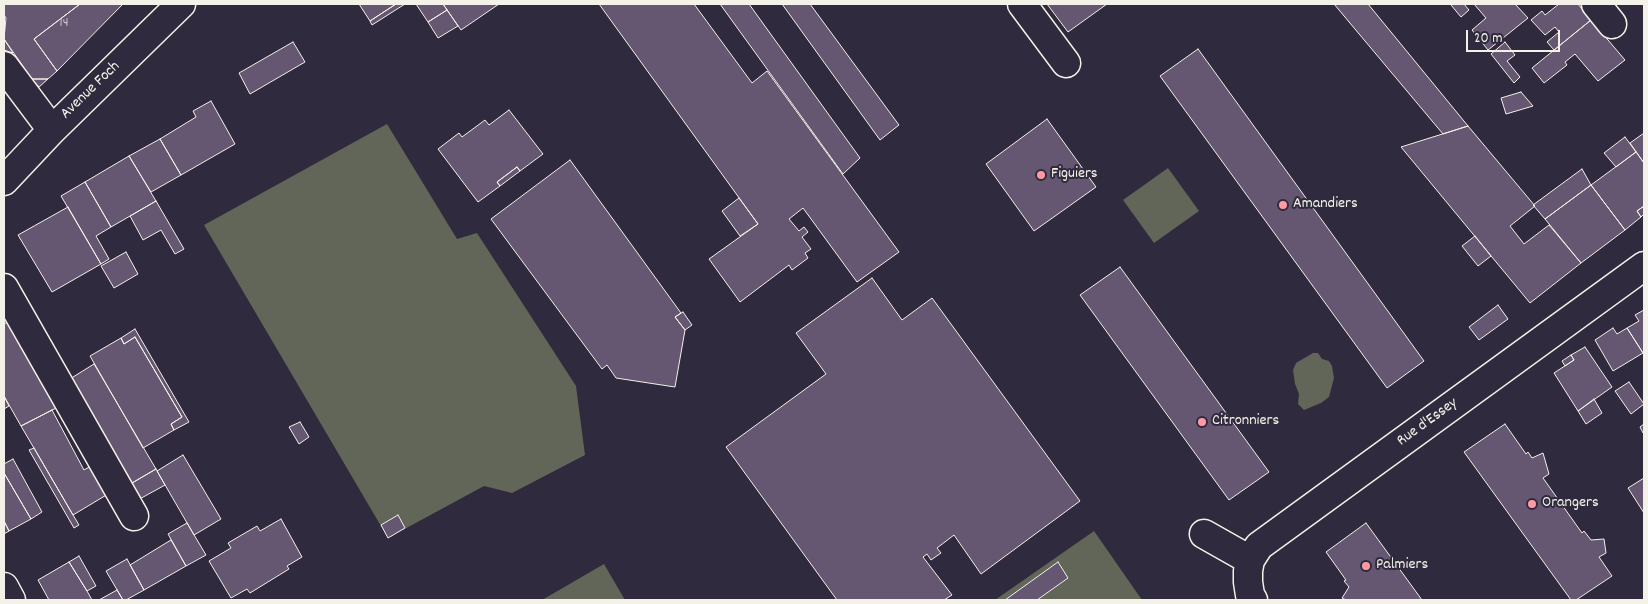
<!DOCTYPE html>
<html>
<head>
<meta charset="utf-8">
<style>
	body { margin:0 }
	#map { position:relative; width:1648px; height:604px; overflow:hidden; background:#2f2a3d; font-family:Dekko,sans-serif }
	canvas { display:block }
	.frame { position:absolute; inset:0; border:5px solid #f4f1e8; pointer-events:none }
	.scale { position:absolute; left:1466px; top:30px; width:94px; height:22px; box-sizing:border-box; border:2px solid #f4f1e8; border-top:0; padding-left:6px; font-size:15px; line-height:18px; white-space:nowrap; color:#f4f1e8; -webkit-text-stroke:4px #2f2a3d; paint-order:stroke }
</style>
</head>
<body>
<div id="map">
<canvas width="1648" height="604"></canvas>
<div class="frame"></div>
<div class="scale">20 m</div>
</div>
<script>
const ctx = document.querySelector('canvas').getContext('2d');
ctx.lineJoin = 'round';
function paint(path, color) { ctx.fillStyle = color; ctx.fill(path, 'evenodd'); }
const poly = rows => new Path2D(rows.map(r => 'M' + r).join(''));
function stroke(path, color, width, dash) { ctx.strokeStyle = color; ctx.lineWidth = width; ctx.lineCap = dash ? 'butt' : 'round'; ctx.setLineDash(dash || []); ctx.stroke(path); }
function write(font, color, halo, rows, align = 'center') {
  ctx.font = font + ' Dekko,sans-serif'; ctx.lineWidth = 4; ctx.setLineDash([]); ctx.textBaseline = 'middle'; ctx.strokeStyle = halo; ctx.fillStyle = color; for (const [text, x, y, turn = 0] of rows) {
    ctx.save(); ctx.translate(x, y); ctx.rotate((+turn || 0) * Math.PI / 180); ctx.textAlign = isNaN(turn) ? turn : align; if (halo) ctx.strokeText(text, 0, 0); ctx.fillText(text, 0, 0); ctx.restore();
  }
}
paint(poly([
	[387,124,457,239,477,233,576,386,585,455,512,493,484,486,388,538,204,225],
	[1168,168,1199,211,1154,243,1123,200],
	[1313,353,1318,353,1322,359,1329,361,1332,366,1334,378,1329,397,1321,403,1304,410,1298,404,1299,394,1295,384,1293,370,1296,363],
	[1094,531,1142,600,995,600],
	[604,564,625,600,542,600]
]), '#626658');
const building = poly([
	[4,4,80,4,34,39,57,71,48,79,32,79,4,39,6,18,4,15,4,4],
	[80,4,123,4,57,71,34,39,80,4],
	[359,4,396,4,370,21,359,4],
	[396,4,405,4,372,25,370,21,396,4],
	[416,4,443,4,447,10,428,22,416,4],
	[443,4,499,4,461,30,443,4],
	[599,4,694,4,752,83,767,71,899,252,857,282,803,208,789,219,799,231,804,227,808,232,802,237,811,249,805,253,808,258,792,270,789,265,740,302,709,259,758,224,599,4],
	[720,4,749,4,860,158,843,174,720,4],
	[782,4,810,4,899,125,880,140,782,4],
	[1047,4,1107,4,1068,32,1047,4],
	[1334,4,1368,4,1468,126,1443,134,1334,4],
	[1452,4,1464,4,1469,10,1461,17,1451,5,1452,4],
	[1474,4,1515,4,1528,18,1488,50,1472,30,1486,18,1474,4],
	[1559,4,1578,4,1591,20,1554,50,1547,42,1559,32,1555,27,1545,35,1531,20,1542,11,1545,15,1559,4],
	[447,10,458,26,438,38,428,22,447,10],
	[1591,20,1625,60,1598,81,1575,54,1565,62,1567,65,1544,83,1532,68,1591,20],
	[4,39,13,53,4,50,4,39],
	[293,42,305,62,250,94,239,73,293,42],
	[1505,42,1515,55,1507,61,1520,77,1514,83,1491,54,1505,42],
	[1198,49,1424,361,1387,388,1160,76,1198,49],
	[32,79,48,79,39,87,32,79],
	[1521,92,1533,106,1506,114,1501,98,1521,92],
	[211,101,235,144,181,175,160,139,196,117,193,111,211,101],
	[509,110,543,154,520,171,517,167,497,182,500,186,478,202,438,149,459,133,462,137,485,120,489,125,509,110],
	[1047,119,1096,187,1034,231,986,164,1047,119],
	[1468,126,1535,206,1510,226,1524,244,1549,225,1581,263,1530,303,1401,147,1468,126],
	[1644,133,1644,163,1630,143,1644,133],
	[1625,137,1636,152,1616,167,1604,153,1625,137],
	[160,139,181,175,151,192,129,156,160,139],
	[1636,152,1644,163,1644,206,1637,211,1641,217,1625,230,1591,185,1636,152],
	[129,156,156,201,111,227,85,182,129,156],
	[570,160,681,313,675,317,685,330,675,387,616,378,607,365,602,369,491,219,570,160],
	[517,167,520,171,500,186,497,182,517,167],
	[1582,169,1591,185,1545,219,1533,205,1582,169],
	[85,182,111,227,96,236,109,259,101,264,61,196,85,182],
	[1591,185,1625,230,1581,263,1545,219,1591,185],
	[739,198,758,224,740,236,722,211,739,198],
	[156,201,184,249,175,254,161,230,143,240,130,216,156,201],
	[1644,206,1644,214,1641,217,1637,211,1644,206],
	[68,207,101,264,52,292,18,235,68,207],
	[1475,236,1491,256,1478,266,1462,246,1475,236],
	[126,252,138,274,114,288,101,266,126,252],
	[1120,267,1269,472,1229,500,1080,295,1120,267],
	[872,278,902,320,932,298,1080,501,981,574,954,535,937,548,941,553,931,560,927,554,923,557,952,595,944,600,837,600,726,447,826,374,796,333,872,278],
	[1498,305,1508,319,1479,340,1469,327,1498,305],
	[1644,310,1644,352,1643,353,1627,328,1639,321,1635,315,1644,310],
	[683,312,692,325,685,330,675,317,683,312],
	[11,320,62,405,21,426,4,396,4,324,11,320],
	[1613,328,1617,334,1627,328,1643,353,1613,371,1595,340,1613,328],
	[135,329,189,422,174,430,171,424,182,417,135,337,124,344,121,338,135,329],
	[135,337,182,417,171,424,174,430,143,448,90,356,121,338,124,344,135,337],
	[1585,347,1612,387,1578,411,1554,373,1574,360,1571,355,1585,347],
	[1571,355,1574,360,1565,366,1562,361,1571,355],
	[94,364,156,469,125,487,65,382,94,364],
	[1629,382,1644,404,1631,414,1615,391,1629,382],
	[4,396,9,406,4,409,4,396],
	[1594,399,1602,413,1586,424,1578,411,1594,399],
	[52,410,84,470,96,463,113,491,73,515,21,426,52,410],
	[300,422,309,437,299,444,289,427,300,422],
	[1505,424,1526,454,1528,452,1532,458,1543,453,1549,474,1543,478,1582,533,1584,531,1591,540,1604,539,1606,553,1599,557,1612,576,1576,600,1571,600,1464,452,1505,424],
	[1644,424,1644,432,1643,433,1640,427,1644,424],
	[34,448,73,515,79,525,74,528,29,450,34,448],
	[183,455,221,519,194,535,157,471,183,455],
	[13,459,42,512,31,519,4,473,4,464,13,459],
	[156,469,165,485,136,501,127,486,156,469],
	[4,473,31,519,9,531,4,521,4,473],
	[1644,478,1644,513,1628,488,1644,478],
	[398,515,405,528,388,538,381,525,398,515],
	[281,519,302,557,287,566,289,569,250,593,247,589,231,598,209,561,231,548,228,543,257,526,260,531,281,519],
	[4,521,9,531,4,534,4,521],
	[187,523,206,555,186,566,168,534,187,523],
	[1366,523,1422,600,1346,600,1342,598,1349,587,1344,581,1346,580,1326,552,1366,523],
	[171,540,186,566,144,590,130,565,171,540],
	[79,556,96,586,87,591,69,562,79,556],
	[127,559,144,590,126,600,123,600,106,571,127,559],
	[69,562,87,591,92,600,49,600,38,580,69,562],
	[1058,562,1068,578,1037,600,1005,600,1058,562],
	[117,590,123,600,99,600,117,590]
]);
paint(building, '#655671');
stroke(building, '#f4f1e8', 1);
const minor = poly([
	[1022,4,1066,63],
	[1596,4,1612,24],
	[4,66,52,130],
	[4,181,52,130,181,4],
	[4,288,134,516],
	[1204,534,1250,560],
	[4,587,11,600],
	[1253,600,1250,595,1248,582,1248,571,1250,560,1259,546,1644,266]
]);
stroke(minor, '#f4f1e8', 31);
stroke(minor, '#2f2a3d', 28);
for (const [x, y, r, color] of [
	[1041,175,5,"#ff9aa2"],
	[1283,205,5,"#ff9aa2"],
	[1202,422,5,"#ff9aa2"],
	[1532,504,5,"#ff9aa2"],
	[1366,566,5,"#ff9aa2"]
]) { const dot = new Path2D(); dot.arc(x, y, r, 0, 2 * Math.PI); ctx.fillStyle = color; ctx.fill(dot); stroke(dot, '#2f2a3d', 2); }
write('14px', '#d0caca', null, [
	["14",64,24]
]);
write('16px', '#f4f1e8', '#2f2a3d', [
	["Avenue Foch",91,91,-44],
	["Rue d'Essey",1428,423,-36]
]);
write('16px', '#f4f1e8', '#2f2a3d', [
	["Figuiers",1051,175],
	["Amandiers",1293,205],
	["Citronniers",1212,422],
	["Orangers",1542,504],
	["Palmiers",1376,566]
], 'left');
</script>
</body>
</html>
